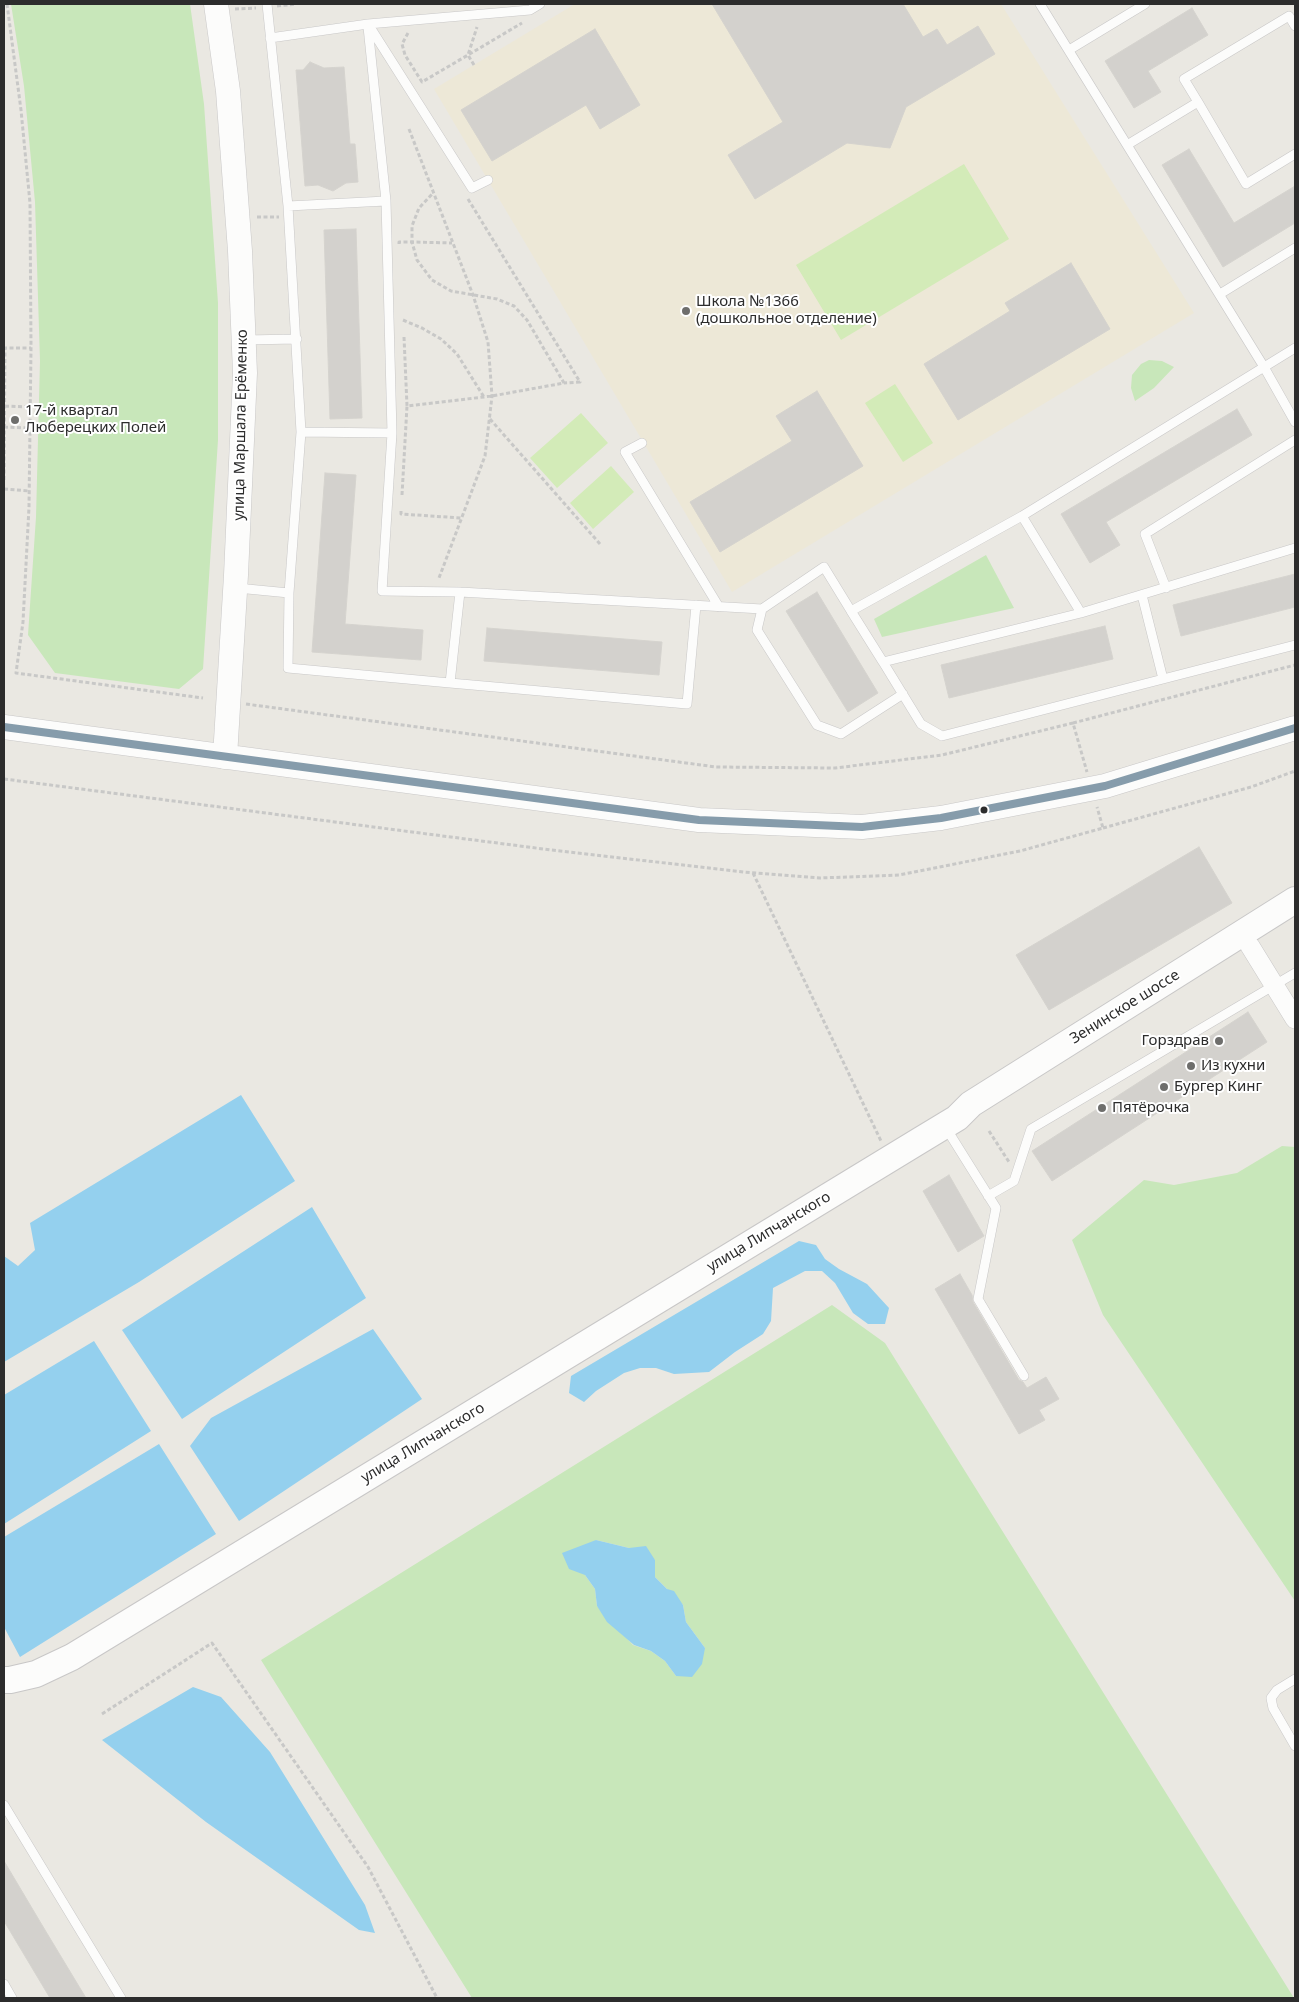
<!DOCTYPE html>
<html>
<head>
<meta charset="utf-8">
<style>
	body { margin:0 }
	#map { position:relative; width:1299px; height:2002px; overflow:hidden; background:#eae8e2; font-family:"Noto Sans",sans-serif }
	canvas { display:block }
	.frame { position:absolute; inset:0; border:5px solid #2c2c2c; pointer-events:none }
</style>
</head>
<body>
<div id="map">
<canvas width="1299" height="2002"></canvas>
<div class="frame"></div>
</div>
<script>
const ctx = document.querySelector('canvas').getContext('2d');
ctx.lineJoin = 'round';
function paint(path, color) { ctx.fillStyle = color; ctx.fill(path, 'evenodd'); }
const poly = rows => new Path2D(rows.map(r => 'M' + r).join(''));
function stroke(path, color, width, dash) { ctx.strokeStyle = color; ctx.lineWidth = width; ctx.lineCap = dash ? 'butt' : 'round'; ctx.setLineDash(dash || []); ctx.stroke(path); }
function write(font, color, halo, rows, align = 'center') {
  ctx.font = font + ' "Noto Sans",sans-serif'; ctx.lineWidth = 4; ctx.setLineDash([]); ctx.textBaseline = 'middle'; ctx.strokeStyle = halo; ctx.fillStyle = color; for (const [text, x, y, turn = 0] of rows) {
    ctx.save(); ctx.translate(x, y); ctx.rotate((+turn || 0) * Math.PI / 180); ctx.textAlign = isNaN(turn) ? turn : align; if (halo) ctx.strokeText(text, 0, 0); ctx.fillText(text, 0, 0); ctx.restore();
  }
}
paint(poly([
	[575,4,1001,4,1194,313,732,592,434,89]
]), '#ede8d7');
paint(poly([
	[11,4,190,4,204,104,218,303,218,440,203,669,179,689,55,673,28,635,36,517,40,361,35,202,24,86],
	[1149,360,1162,361,1174,367,1154,388,1135,401,1131,388,1132,375,1141,364],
	[986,555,1014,608,882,637,874,619],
	[1282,1146,1295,1147,1295,1601,1103,1315,1072,1240,1144,1180,1174,1185,1237,1173],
	[832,1305,885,1343,1294,1998,472,1998,261,1660],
	[596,1540,629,1548,655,1560,655,1577,683,1605,686,1622,705,1648,676,1676,665,1661,651,1651,633,1645,597,1606,595,1589,585,1575]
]), '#c8e7ba');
paint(poly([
	[964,164,1009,239,841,340,796,265],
	[895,384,933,443,903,462,865,403],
	[581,413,608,443,557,488,530,458],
	[611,466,634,492,593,529,570,503]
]), '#d3ebb8');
paint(poly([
	[241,1095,295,1181,139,1282,4,1362,4,1256,18,1266,35,1250,30,1223],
	[312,1207,366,1298,182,1419,122,1330],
	[799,1241,816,1245,825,1259,839,1269,867,1284,889,1308,885,1324,868,1324,853,1313,835,1283,822,1271,805,1271,773,1288,771,1321,763,1334,735,1352,709,1372,674,1374,656,1368,640,1368,624,1373,596,1391,584,1402,569,1393,571,1376],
	[373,1329,422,1399,239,1521,190,1446,211,1418],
	[94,1341,151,1431,4,1524,4,1395],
	[159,1444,216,1534,20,1657,4,1627,4,1537],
	[596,1540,629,1548,646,1546,655,1560,655,1577,667,1589,674,1591,683,1605,686,1622,705,1648,702,1664,692,1677,676,1676,665,1661,651,1651,634,1645,607,1622,597,1606,595,1589,585,1575,569,1569,562,1553],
	[193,1687,221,1697,270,1752,365,1905,375,1933,359,1930,206,1822,102,1740]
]), '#94d0ee');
const building = poly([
	[712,4,903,4,923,37,937,29,947,45,978,26,995,54,906,107,890,148,847,143,755,199,728,155,783,122,712,4],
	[1192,8,1208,35,1148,71,1161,92,1134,108,1105,61,1192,8],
	[595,29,640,105,600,129,586,105,492,161,461,110,595,29],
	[310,62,324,68,344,67,350,144,355,144,358,182,346,183,333,191,318,185,305,186,296,70,303,70,310,62],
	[1189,149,1234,223,1295,186,1295,223,1223,267,1162,165,1189,149],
	[356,229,362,418,330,419,324,230,356,229],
	[1071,263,1110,329,958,420,924,364,1010,311,1005,303,1071,263],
	[817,391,863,466,720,552,690,502,792,441,776,416,817,391],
	[1237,409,1252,435,1106,522,1120,545,1090,563,1061,514,1237,409],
	[325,473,356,475,345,624,423,630,421,660,312,652,325,473],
	[1295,574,1295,607,1181,636,1173,605,1295,574],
	[817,592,878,693,848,712,786,611,817,592],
	[1105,626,1113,659,949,698,941,665,1105,626],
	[487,628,662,642,659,675,484,661,487,628],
	[1199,847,1232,903,1049,1010,1016,955,1199,847],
	[1248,1012,1267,1042,1052,1181,1032,1151,1248,1012],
	[949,1175,984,1236,958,1252,923,1191,949,1175],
	[960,1274,972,1295,973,1302,1019,1380,1023,1382,1027,1388,1046,1377,1059,1399,1039,1410,1045,1420,1019,1434,935,1289,960,1274],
	[4,1861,42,1925,86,1998,50,1998,4,1921,4,1861]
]);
paint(building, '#d3d1cd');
stroke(building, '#d5d3ce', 1);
const service = poly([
	[267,4,288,206,386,201,392,433,382,591,460,592,762,609],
	[1040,4,1264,367,1295,422],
	[368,24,472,188,488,180],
	[368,27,386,201],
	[270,38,368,24,530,10,540,4],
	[1069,50,1145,4],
	[1198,102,1246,184,1295,154],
	[1127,145,1198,102,1184,79,1289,16,1295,26],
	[288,206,301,432,289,593,288,668,450,683,460,592],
	[1220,294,1295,248],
	[245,340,297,339],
	[1295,348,1022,516,851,611,883,662,1081,613,1295,548],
	[301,432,392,433],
	[642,443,625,452,719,607],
	[1022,516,1081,613],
	[237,588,289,593],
	[1166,588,1145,534,1295,440],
	[1142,595,1163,679],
	[851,611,824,567,762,609,757,630,817,725,841,734,903,694],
	[883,662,921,724,942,736,1295,645],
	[450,683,687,704,696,605],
	[946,1128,996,1208,978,1299,1024,1376],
	[988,1196,1014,1181,1031,1129,1295,973],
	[1295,1679,1277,1690,1271,1698,1273,1708,1295,1746],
	[4,1805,121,1998],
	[4,1984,12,1998]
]);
const minor = poly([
	[1250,946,1295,1019]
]);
const tertiary = poly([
	[216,4,228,91,240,251,245,373,236,575,225,757],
	[4,727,699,820,862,827,941,818,1105,786,1295,728]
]);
const secondary = poly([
	[4,1680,10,1680,36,1674,72,1657,919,1141,957,1118,971,1104,1295,900]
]);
stroke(service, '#c8c7c7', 10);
stroke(minor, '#c8c7c7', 20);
stroke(tertiary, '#c8c7c7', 25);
stroke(secondary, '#c8c7c7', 28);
stroke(poly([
	[7,4,21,110,30,203,31,348,29,507,23,622,16,673,203,698],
	[277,6,296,4],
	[235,9,256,8],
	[408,33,402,44,405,55,422,82,468,55,477,27],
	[474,65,468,55,522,23],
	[409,129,473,295,488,342,492,396,485,456,439,578],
	[468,199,580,382,564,383],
	[257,217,279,217],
	[399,244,399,242,412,242,452,243],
	[403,320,422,328,441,339,457,354,484,397],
	[404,337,407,406,492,396,564,383,527,320,514,306,497,299,451,291,432,280,417,260,412,242,412,226,419,208,433,193],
	[5,406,30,407],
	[490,419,600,544],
	[4,427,30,428],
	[4,480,5,348,31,348],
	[4,489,29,491],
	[402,495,407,406],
	[401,511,401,514,461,518],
	[246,704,716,767,835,768,942,755,1073,723,1087,772],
	[1073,723,1295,665],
	[4,779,551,850,744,872,820,878,899,875,1020,851,1103,828,1097,807],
	[1103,828,1251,787,1295,771],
	[753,873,881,1141],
	[989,1131,1009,1162],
	[102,1714,212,1643,368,1867,437,1998]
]), '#c8c8c7', 3, [4, 2.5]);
stroke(service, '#fcfcfb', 9);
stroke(minor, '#fcfcfb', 19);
stroke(tertiary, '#fcfcfb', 24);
stroke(secondary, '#fcfcfb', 26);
stroke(poly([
	[4,727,699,820,862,827,941,818,1105,786,1295,728]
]), '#869cab', 8);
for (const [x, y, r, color] of [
	[686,311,5,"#6e6e6c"],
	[15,420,5,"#6e6e6c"],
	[984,810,4.5,"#2c2c2c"],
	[1219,1041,5,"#6e6e6c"],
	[1191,1066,5,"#6e6e6c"],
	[1164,1087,5,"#6e6e6c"],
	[1102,1108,5,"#6e6e6c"]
]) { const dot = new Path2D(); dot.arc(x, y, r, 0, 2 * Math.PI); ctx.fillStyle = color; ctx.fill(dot); stroke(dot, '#fff', 2); }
write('15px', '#2c2c2c', '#fff', [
	["Школа №1366",696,302],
	["(дошкольное отделение)",696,319],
	["17-й квартал",25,411],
	["Люберецких Полей",25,428],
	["Горздрав",1209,1041,"right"],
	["Из кухни",1201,1066],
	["Бургер Кинг",1174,1087],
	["Пятёрочка",1112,1108]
], 'left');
write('15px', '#2c2c2c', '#fff', [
	["улица Маршала Ерёменко",241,425,-89],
	["Зенинское шоссе",1125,1007,-32],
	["улица Липчанского",769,1232,-31],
	["улица Липчанского",423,1443,-31]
]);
</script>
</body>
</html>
